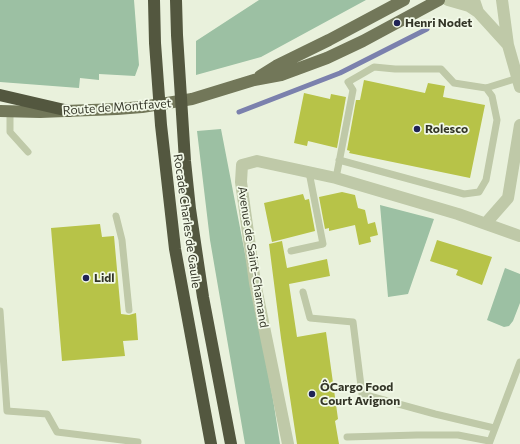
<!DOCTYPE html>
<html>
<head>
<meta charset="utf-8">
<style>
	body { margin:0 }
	canvas { display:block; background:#e9f1dc }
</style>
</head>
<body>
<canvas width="520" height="444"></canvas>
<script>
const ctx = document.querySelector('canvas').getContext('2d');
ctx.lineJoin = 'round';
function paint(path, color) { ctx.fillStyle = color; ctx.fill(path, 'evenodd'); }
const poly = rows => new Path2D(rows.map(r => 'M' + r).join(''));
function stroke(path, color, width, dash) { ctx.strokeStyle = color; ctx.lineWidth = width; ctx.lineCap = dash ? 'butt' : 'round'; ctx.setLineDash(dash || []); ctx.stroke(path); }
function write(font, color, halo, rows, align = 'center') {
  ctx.font = font + ' Commissioner,sans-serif'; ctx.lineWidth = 3.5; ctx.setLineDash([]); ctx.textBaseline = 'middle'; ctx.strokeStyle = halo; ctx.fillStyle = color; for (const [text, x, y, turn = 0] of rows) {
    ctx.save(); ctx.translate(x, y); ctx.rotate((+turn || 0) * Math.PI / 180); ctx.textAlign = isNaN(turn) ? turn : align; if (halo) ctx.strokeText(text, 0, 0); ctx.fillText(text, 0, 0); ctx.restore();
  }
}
paint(poly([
	[0,0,134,0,139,65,135,76,99,74,99,80,80,78,79,88,0,82],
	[259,0,366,0,261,57,196,75,196,41],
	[221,129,273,399,280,444,245,444,210,240,197,131],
	[380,205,434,219,408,294,388,297],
	[505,268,520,274,520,303,513,321,509,326,504,327,487,320]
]), '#9cc0a3');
stroke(poly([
	[239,112,340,73,427,29]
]), '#7b81ad', 5);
paint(poly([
	[364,80,425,93,428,83,445,86,443,97,485,105,470,178,349,153,350,151,347,150,356,100,360,100],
	[304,93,330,99,331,94,346,97,337,148,308,141,307,146,294,143],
	[342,192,355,195,358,208,365,210,368,224,375,222,378,235,370,237,371,242,359,245,355,225,329,231,329,228,325,229,319,197],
	[303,194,305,200,309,199,315,231,272,242,264,203],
	[100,224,102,237,114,236,121,314,129,315,136,313,138,340,123,341,125,356,62,361,51,228],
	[437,240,492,257,482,285,456,275,458,270,430,261],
	[282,241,287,268,327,259,330,276,289,284,297,337,326,332,338,419,335,421,339,444,297,444,281,338,269,244]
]), '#b7c348');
stroke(poly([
	[10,111,10,132,28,152],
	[339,160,464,194,479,192,486,180,497,120,492,96,486,88],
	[336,178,353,90,348,82,362,74,374,67,395,69,441,69,454,83,486,88,518,78],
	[116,216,122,240,129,310],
	[291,251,323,244,309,172],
	[303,292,310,318,353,322,362,394,435,414,494,428],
	[0,311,7,411,47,414,57,432,138,442],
	[347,437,417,435,458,435,489,441],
	[489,444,520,362]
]), '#bfc9a8', 7);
stroke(poly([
	[448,0,469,6,478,12],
	[474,0,478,12,508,45],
	[502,0,508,45,520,87],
	[486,223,508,198,520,125],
	[288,444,255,283,241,182,242,165,257,161,336,178,458,214,520,236]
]), '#bfc9a8', 12);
stroke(poly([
	[260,76,276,66,329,40,404,0],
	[0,111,40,112,117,109,142,107,192,99,254,80,281,75,327,58,363,41,439,0]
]), '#727759', 12);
stroke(poly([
	[154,0,155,43,161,125,175,249,211,444],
	[176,0,177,35,185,161,190,209,203,297,231,444],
	[0,95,69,111]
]), '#53573f', 12);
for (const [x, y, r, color] of [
	[397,23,4,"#1f2356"],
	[417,129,4,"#1f2356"],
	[86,278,4,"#1f2356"],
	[312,394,4,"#1f2356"]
]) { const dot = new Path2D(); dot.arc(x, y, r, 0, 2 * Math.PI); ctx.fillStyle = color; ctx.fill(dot); stroke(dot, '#f2f9e8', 1.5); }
write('bold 12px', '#343628', '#f2f9e8', [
	["Henri Nodet",405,23],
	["Rolesco",425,129],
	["Lidl",94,278],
	["ÔCargo Food",320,387],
	["Court Avignon",320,401]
], 'left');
write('12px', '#343628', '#f2f9e8', [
	["Route de Montfavet",117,107,-4],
	["Rocade Charles de Gaulle",187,221,82],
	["Avenue de Saint-Chamand",253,257,81]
]);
</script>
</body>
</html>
